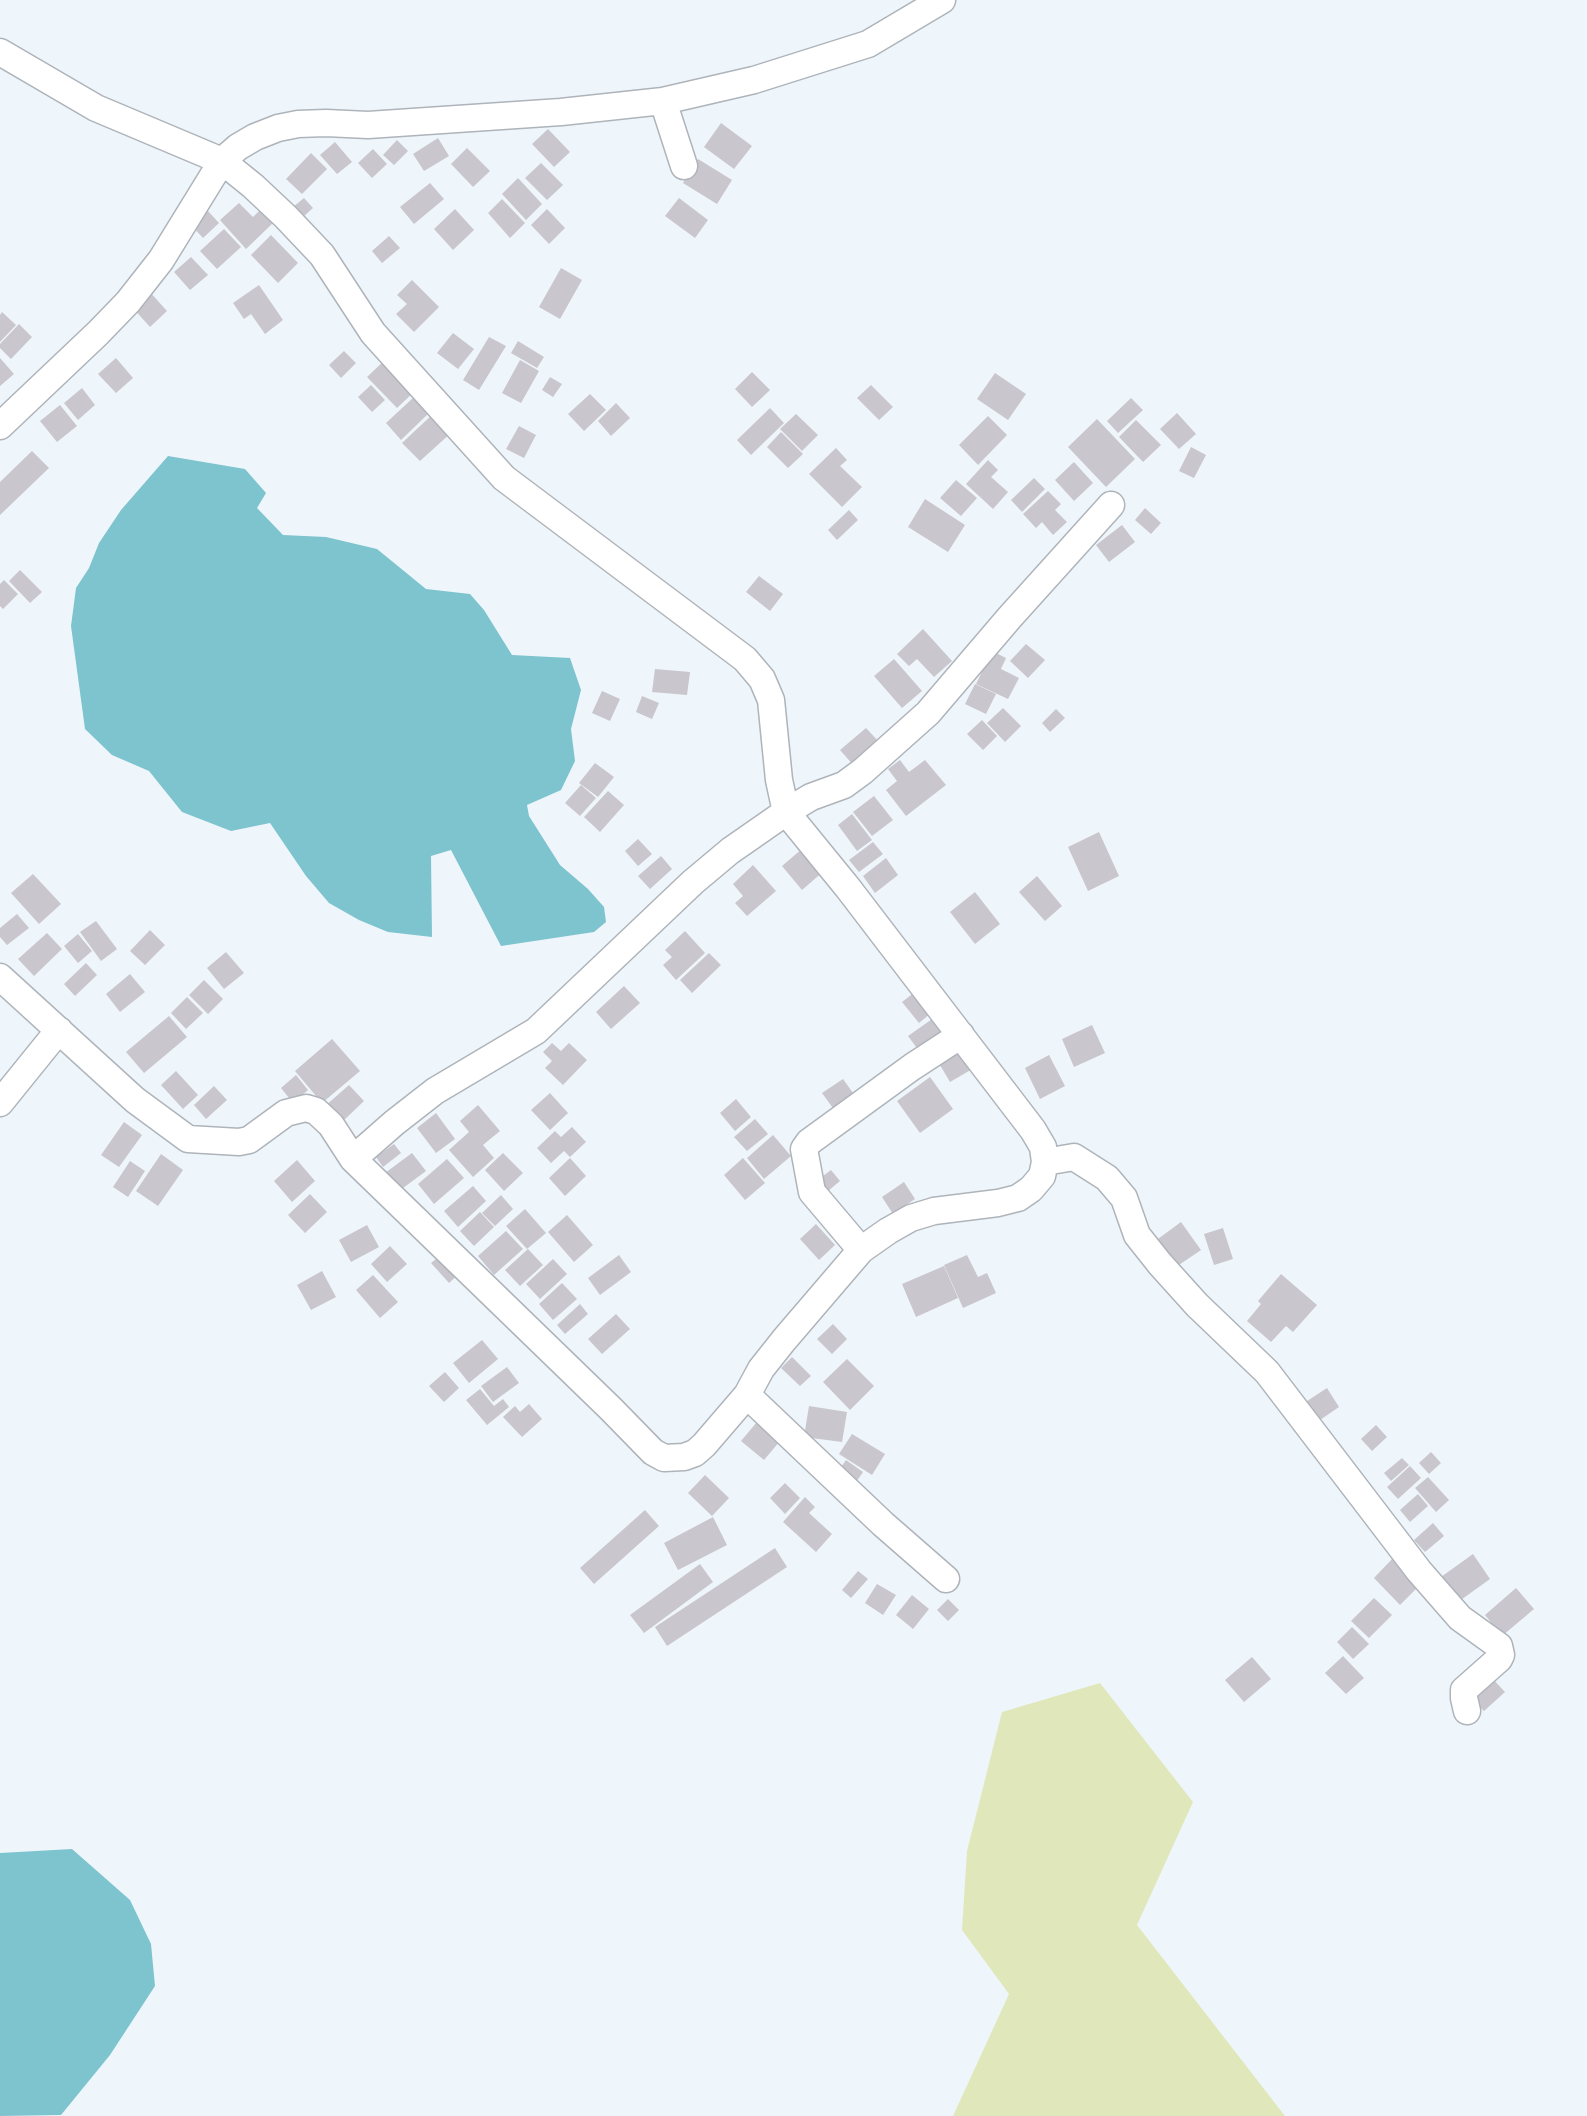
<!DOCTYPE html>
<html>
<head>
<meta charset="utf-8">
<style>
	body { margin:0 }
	canvas { display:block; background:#eef5fb }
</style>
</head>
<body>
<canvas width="1587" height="2116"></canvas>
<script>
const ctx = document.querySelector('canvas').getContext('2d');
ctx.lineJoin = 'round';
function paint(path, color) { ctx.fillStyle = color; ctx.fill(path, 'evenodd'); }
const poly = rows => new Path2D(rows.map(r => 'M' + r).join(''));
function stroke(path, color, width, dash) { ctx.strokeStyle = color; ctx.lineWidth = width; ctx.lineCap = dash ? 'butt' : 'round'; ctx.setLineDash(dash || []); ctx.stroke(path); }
paint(poly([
	[1100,1683,1193,1802,1137,1925,1285,2116,953,2116,1009,1994,962,1930,967,1851,1002,1712]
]), '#e0e8bb');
paint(poly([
	[168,456,245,469,266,493,257,508,283,535,326,537,377,549,426,589,470,594,484,610,512,655,570,658,581,690,571,729,575,761,561,790,527,805,529,816,560,865,588,889,604,907,606,922,594,932,501,946,451,850,431,856,432,937,388,932,359,920,329,903,306,876,270,823,231,831,182,812,149,771,112,755,85,729,71,626,76,588,89,568,99,543,121,510],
	[72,1849,130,1900,151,1944,155,1986,110,2055,61,2115,0,2116,0,1853]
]), '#7dc4cf');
paint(poly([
	[721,123,752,146,734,169,704,147],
	[548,129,570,152,554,167,532,144],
	[438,138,449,156,424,171,413,154],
	[397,140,408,151,394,165,383,155],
	[335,142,352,162,337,174,320,155],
	[467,148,490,171,473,187,451,164],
	[373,149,387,164,372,178,358,163],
	[311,153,327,169,302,194,286,179],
	[698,159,732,180,717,204,683,183],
	[541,163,563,185,547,200,525,178],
	[518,178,542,204,526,220,502,194],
	[430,183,444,199,414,224,400,207],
	[304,198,313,208,303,217,293,207],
	[679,198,708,220,695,238,665,216],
	[502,199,525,223,510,238,488,213],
	[239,203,253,217,260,210,273,223,246,249,220,220],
	[455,209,474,230,453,250,434,229],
	[547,209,565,228,549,244,531,225],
	[207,210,219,223,203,238,191,225],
	[224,229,241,247,217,269,200,251],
	[271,235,298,263,278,283,251,255],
	[389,236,400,248,382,263,372,251],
	[191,257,208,275,190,290,174,272],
	[561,268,582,280,560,319,539,307],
	[412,280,439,307,414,332,396,314,407,304,397,295],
	[259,285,283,320,265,334,251,314,244,319,233,303],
	[149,291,167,311,150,327,132,307],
	[2,312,16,325,0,342,0,315],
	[19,324,32,337,11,359,0,348,0,344],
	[453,333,474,349,458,369,437,353],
	[489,337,506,346,479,390,463,380],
	[518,341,544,357,537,368,511,353],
	[344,351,356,363,341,378,329,365],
	[0,358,14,374,0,386],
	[116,358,133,378,116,393,98,374],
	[386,359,416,390,397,408,367,377],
	[520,360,539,371,521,403,502,393],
	[752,372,770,390,752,407,735,389],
	[995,373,1026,394,1008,420,977,399],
	[550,377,562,384,553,397,542,390],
	[371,385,385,400,372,412,358,397],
	[871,385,893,407,879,420,857,398],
	[82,388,95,405,78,420,64,403],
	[590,394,606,410,584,431,568,414],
	[414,397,429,413,401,440,386,423],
	[1131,398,1143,410,1118,433,1107,421],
	[616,403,630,418,611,436,598,421],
	[60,405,77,426,57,442,40,421],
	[770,408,784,423,751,455,737,440],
	[434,413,452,432,420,461,402,443],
	[1177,413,1196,434,1179,449,1160,429],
	[796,414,818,435,802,451,780,429],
	[988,416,1007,435,978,465,959,445],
	[1097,419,1135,459,1106,487,1068,447],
	[1136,420,1161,445,1143,462,1119,437],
	[519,426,536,435,524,458,506,449],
	[781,432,803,454,788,468,767,447],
	[1191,447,1206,455,1194,478,1179,471],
	[836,448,847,460,840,466,862,487,842,507,809,474],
	[32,451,49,468,0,515,0,482],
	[988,460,998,470,991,477,1008,492,993,509,966,484],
	[1074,462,1093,483,1074,501,1055,480],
	[1034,478,1045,489,1022,512,1011,500],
	[956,480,977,498,961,516,940,498],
	[1048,491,1061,504,1055,510,1067,522,1053,535,1042,522,1036,528,1023,514],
	[925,499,965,525,948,552,908,527],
	[1145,508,1161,523,1151,534,1135,520],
	[849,510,858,520,837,540,828,530],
	[1122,525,1135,542,1109,562,1096,545],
	[20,570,42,592,30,603,9,581],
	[759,576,783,594,770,611,746,592],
	[4,580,18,594,3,609,0,606,0,584],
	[923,629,952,661,934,677,917,659,909,666,897,654],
	[1026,644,1045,660,1028,678,1010,661],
	[992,651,1006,658,1001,669,1019,678,1008,699,976,684],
	[894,659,922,691,902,708,874,676],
	[655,669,690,672,687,695,652,692],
	[975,684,996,694,986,714,965,704],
	[602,691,620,699,610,721,592,713],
	[642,696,659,703,652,719,636,712],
	[1003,708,1021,726,1005,742,987,723],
	[1056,709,1065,718,1050,732,1042,723],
	[982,720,997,736,983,750,967,734],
	[866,728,881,744,855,767,840,750],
	[900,760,909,772,925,760,946,785,906,816,886,790,897,781,888,769],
	[595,763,614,777,598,797,579,783],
	[581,785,596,798,580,816,565,803],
	[608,791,624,805,600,832,584,817],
	[874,796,893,820,872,836,853,812],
	[852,814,872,840,857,851,838,825],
	[1099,832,1119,876,1088,891,1068,847],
	[638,839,652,854,638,866,625,851],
	[873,842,883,854,859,872,849,860],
	[803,848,824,871,802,890,782,866],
	[661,856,672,869,650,889,638,876],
	[886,858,898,875,875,893,863,876],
	[753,865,776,891,747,916,735,903,743,896,733,884],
	[33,874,61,904,39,924,11,893],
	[1037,876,1062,906,1045,921,1019,892],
	[975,892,1000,924,975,944,950,912],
	[17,914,29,928,7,945,0,937,0,928],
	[96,921,117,949,101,961,80,932],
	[150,930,165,945,145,965,130,951],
	[685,931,705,953,676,980,663,965,672,957,665,950],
	[47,933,62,949,34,976,18,959],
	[78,934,92,951,78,963,64,946],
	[226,952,244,973,224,989,207,968],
	[709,953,721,965,692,993,680,980],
	[86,963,97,975,75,996,64,984],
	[130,974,145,992,120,1012,106,994],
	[204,980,223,999,208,1014,189,995],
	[624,986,640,1003,611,1029,596,1012],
	[920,988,937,1008,919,1023,902,1002],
	[187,997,203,1013,186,1029,171,1013],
	[169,1016,187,1037,144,1073,126,1052],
	[935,1017,948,1036,922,1055,908,1036],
	[1092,1025,1105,1053,1074,1067,1062,1039],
	[332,1039,360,1071,322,1103,295,1071],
	[552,1043,561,1051,569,1043,587,1060,563,1085,545,1068,552,1061,543,1052],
	[961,1046,974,1068,950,1082,937,1060],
	[1049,1055,1065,1086,1040,1099,1025,1068],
	[176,1071,198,1095,183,1109,161,1085],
	[296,1075,308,1090,293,1103,281,1088],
	[930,1077,953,1109,920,1133,897,1101],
	[843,1079,858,1100,838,1115,822,1093],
	[349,1085,364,1101,340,1124,324,1107],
	[214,1086,227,1100,206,1119,194,1105],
	[550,1093,568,1113,550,1130,531,1110],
	[736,1099,751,1117,735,1131,720,1113],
	[478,1105,500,1131,483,1145,494,1158,473,1177,449,1150,469,1132,460,1121],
	[436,1113,455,1139,436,1153,417,1128],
	[755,1119,768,1134,747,1151,734,1137],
	[124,1122,142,1135,119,1167,101,1155],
	[572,1127,586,1142,570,1157,564,1151,551,1163,537,1148,555,1131,561,1137],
	[773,1135,791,1156,764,1179,747,1158],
	[394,1144,401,1153,383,1167,376,1157],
	[412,1153,426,1171,399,1191,385,1173],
	[503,1153,523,1173,504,1191,485,1170],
	[161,1154,183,1170,158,1206,136,1191],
	[570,1158,586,1176,565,1196,549,1178],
	[743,1158,765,1183,745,1200,724,1175],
	[447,1159,464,1178,434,1204,418,1184],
	[297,1160,315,1181,292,1202,274,1181],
	[130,1161,145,1171,128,1197,113,1187],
	[831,1170,840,1181,828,1191,819,1179],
	[904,1182,915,1199,893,1214,882,1197],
	[473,1186,486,1201,458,1227,444,1211],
	[310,1194,327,1212,305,1233,288,1215],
	[501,1195,513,1209,495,1226,482,1213],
	[525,1209,546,1233,527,1249,506,1226],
	[480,1212,494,1227,474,1246,460,1231],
	[567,1215,593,1245,574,1262,548,1232],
	[1181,1222,1201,1250,1170,1271,1151,1244],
	[816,1224,835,1245,819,1260,800,1239],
	[367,1225,379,1247,351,1262,339,1240],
	[1223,1228,1233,1259,1214,1265,1204,1234],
	[506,1231,523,1249,494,1275,478,1256],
	[390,1246,407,1264,387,1282,371,1264],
	[528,1249,543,1265,520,1286,505,1270],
	[445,1252,462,1271,449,1283,431,1263],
	[619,1255,631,1272,600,1295,588,1278],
	[967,1255,978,1277,987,1273,996,1293,963,1308,944,1265],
	[553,1259,567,1274,540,1299,526,1284],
	[944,1266,958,1298,916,1317,902,1284],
	[322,1271,336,1297,311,1310,297,1285],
	[1281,1274,1317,1305,1293,1332,1286,1326,1271,1342,1247,1321,1261,1304,1258,1301],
	[373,1275,398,1302,380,1318,356,1290],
	[562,1283,577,1299,553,1320,539,1304],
	[580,1304,588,1314,565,1334,557,1325],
	[616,1314,630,1329,602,1354,588,1339],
	[833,1324,847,1339,832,1354,817,1339],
	[482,1340,498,1359,469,1383,453,1363],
	[792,1357,811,1376,800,1386,781,1368],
	[847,1359,874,1386,850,1410,823,1382],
	[507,1367,519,1383,493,1402,481,1386],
	[445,1372,459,1388,444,1402,429,1386],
	[1327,1388,1339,1407,1314,1424,1301,1405],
	[480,1389,494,1406,503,1399,509,1407,487,1425,466,1400],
	[529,1404,542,1419,522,1437,503,1417,515,1406,520,1412],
	[809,1406,847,1412,842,1442,804,1437],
	[757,1422,780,1441,764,1460,741,1441],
	[1376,1425,1387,1437,1372,1451,1361,1439],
	[852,1434,885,1454,872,1475,839,1454],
	[1431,1452,1441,1463,1429,1474,1419,1463],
	[1402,1458,1409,1465,1391,1481,1384,1473],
	[846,1460,863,1472,852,1488,835,1476],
	[1410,1466,1421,1478,1398,1499,1387,1487],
	[705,1475,729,1498,712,1516,688,1493],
	[1428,1477,1449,1500,1436,1512,1415,1488],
	[785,1483,800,1498,785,1514,770,1498],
	[1418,1494,1428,1506,1410,1522,1400,1510],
	[805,1497,815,1507,809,1513,832,1534,816,1552,783,1522],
	[645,1510,659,1526,594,1584,580,1568],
	[713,1517,727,1545,678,1570,664,1543],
	[1433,1523,1444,1536,1425,1552,1414,1540],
	[775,1548,787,1567,667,1646,655,1627],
	[1473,1554,1490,1579,1458,1602,1441,1577],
	[1392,1559,1419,1586,1400,1605,1374,1578],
	[700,1564,713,1582,644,1633,630,1615],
	[858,1571,868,1579,851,1598,842,1590],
	[877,1584,896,1595,883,1615,865,1603],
	[1516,1588,1534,1609,1502,1636,1485,1615],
	[912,1595,929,1609,913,1629,896,1615],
	[1374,1598,1392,1615,1369,1638,1351,1621],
	[948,1599,959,1610,948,1621,937,1610],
	[1352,1627,1369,1644,1353,1659,1337,1642],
	[1343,1656,1364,1678,1346,1694,1325,1673],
	[1252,1657,1271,1679,1244,1702,1225,1680],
	[1491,1677,1505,1692,1484,1711,1469,1696]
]), '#cac6cd');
const minor = poly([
	[0,52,96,108,222,161,253,186,286,217,322,255,373,333,504,478,745,659,762,679,771,700,779,780,786,812,848,888,1033,1130,1043,1147,1045,1162,1042,1176,1031,1189,1018,1198,998,1203,934,1211,911,1218,888,1231,861,1250,784,1340,761,1369,747,1395,704,1445,695,1453,684,1457,664,1458,653,1452,611,1409,353,1159,331,1125,316,1111,306,1108,286,1113,249,1140,239,1142,188,1139,135,1100,0,977],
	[663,101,684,166],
	[0,426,98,333,128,302,161,260,222,161,238,147,255,137,278,128,298,124,326,123,368,125,561,112,663,101,754,80,868,44,942,0],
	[0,1103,59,1030],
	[353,1159,394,1123,435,1091,536,1031,693,882,730,851,786,812,811,797,844,785,863,771,928,713,1010,617,1111,505],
	[1045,1162,1074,1157,1107,1178,1124,1198,1137,1235,1160,1264,1197,1305,1267,1372,1419,1571,1460,1618,1499,1646,1501,1655,1499,1659,1464,1690,1464,1698,1467,1711],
	[861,1250,812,1192,804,1149,809,1142,912,1067,961,1035],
	[747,1395,883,1524,946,1579]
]);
stroke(minor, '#aeb4ba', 29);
stroke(minor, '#fff', 26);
</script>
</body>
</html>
